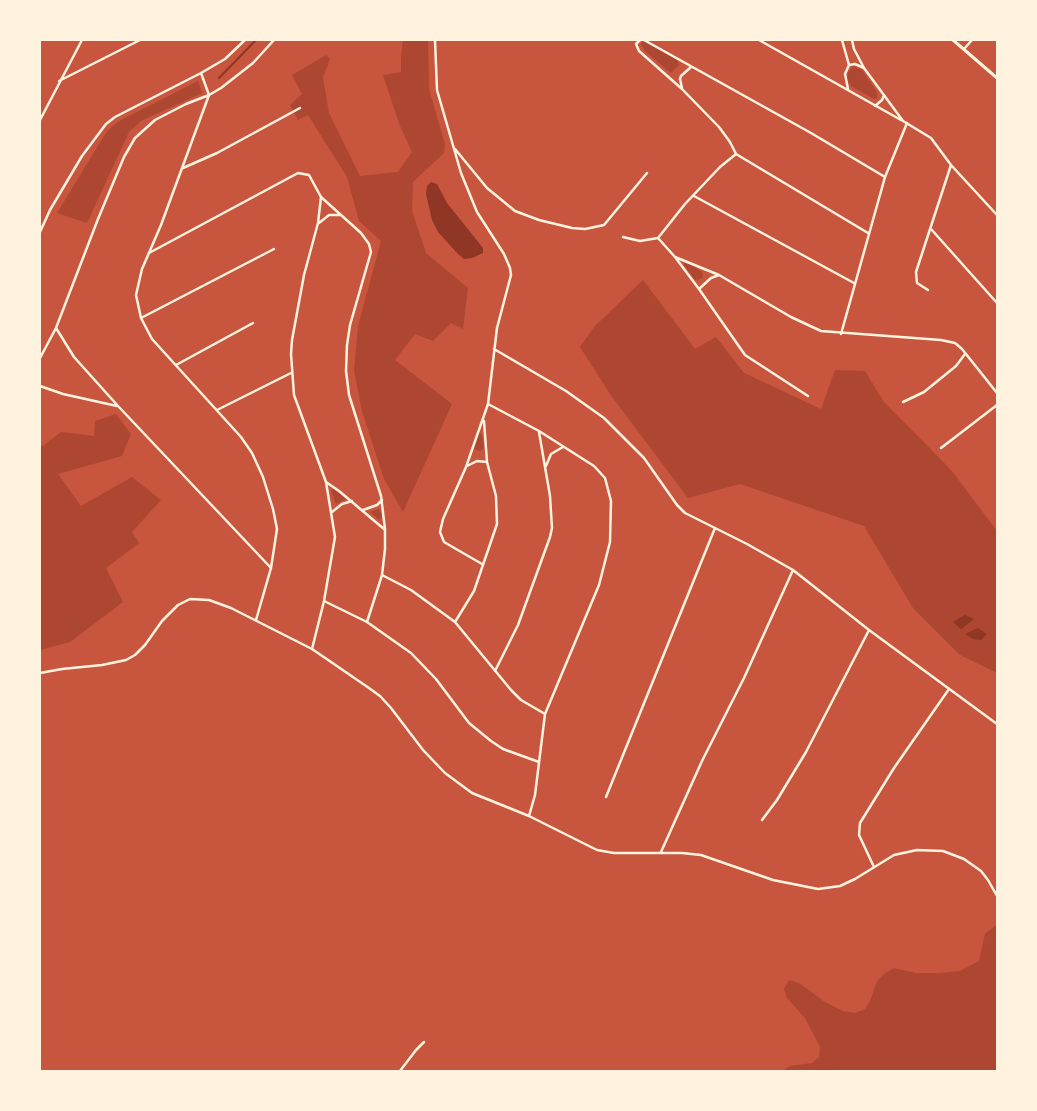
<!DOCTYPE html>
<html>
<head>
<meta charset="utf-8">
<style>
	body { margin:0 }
	#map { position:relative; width:1037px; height:1111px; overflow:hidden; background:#c8553d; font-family:Arial,sans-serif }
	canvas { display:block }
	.frame { position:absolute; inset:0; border:41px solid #fff3e0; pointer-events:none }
</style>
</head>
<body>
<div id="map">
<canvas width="1037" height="1111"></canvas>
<div class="frame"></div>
</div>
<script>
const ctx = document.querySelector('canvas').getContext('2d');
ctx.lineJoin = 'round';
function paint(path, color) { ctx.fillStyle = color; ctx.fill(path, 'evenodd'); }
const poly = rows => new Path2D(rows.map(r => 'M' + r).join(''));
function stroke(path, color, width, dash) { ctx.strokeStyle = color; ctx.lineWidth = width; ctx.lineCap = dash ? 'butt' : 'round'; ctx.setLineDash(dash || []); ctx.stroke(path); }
paint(poly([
	[403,40,428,40,429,89,445,144,444,153,413,182,412,211,426,253,468,288,463,329,451,323,433,341,415,334,395,360,452,404,403,512,384,479,362,411,354,371,358,326,381,241,359,221,347,177,308,115,298,120,290,105,302,94,292,75,326,55,330,59,323,78,329,113,360,176,398,172,412,152,400,126,383,75,401,72,401,57],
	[642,42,648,42,677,60,679,65,671,73,645,51,641,45],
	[853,66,861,69,877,92,877,99,874,99,851,86,847,80,848,73],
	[198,81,202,93,141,121,129,132,87,223,57,213,107,131,119,121],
	[684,262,689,263,702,272,703,277,701,279,695,280,684,265],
	[643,280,695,349,716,337,744,373,821,409,835,370,865,371,884,402,952,471,997,531,997,673,960,655,913,608,864,526,740,484,688,498,610,394,580,347,594,327],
	[116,414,131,434,122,456,58,474,81,506,132,477,161,500,132,532,139,543,106,568,123,602,70,642,40,650,40,445,43,446,61,432,94,436,95,421],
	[479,431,482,436,484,448,480,451,474,449,472,445],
	[333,489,346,498,344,500,336,504,331,491],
	[379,509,382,517,379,520,370,512],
	[997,924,997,1071,783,1071,790,1066,812,1063,819,1057,820,1047,805,1018,787,998,784,989,789,980,799,983,825,1002,843,1011,855,1013,865,1009,870,1001,877,981,885,973,894,968,916,973,939,973,960,971,979,961,985,934]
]), '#ae4732');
paint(poly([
	[431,182,437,184,447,203,483,248,483,253,472,258,464,259,458,254,438,232,432,220,426,194,427,186],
	[965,615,974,619,961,629,953,622],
	[978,628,987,634,981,640,973,639,965,634]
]), '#8f3625');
stroke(poly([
	[219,78,256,40]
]), '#8f3625', 2);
stroke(poly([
	[435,40,437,90,461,173,477,212,504,254,510,268,511,275,497,328,488,404,466,467,443,519,440,532,444,542,482,564],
	[640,40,636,44,639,51,682,89,719,127,730,142,736,154,868,233],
	[644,40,811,133,885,177],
	[759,40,901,120],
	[842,40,849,65],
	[852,40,854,49,864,68],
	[964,49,972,40],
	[849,65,855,64,864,68,903,121,931,138,951,165,997,215],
	[201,73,209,95,161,225,142,269,136,295,141,318,152,339,241,437,252,453,263,477,273,509,277,529,271,568,256,620],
	[59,81,140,40],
	[682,88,680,79,681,76,691,67],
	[848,89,845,74,849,65],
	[875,106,882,100,884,95],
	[40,120,82,40],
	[455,149,487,188,515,211,539,220,572,228,585,229,604,225,647,173],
	[183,168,217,153,300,108],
	[694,196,854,283],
	[321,197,361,233,369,244,371,252,350,325,347,345,346,371,349,395,381,496,385,529,385,549,382,575,367,622],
	[319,223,329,215,340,215],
	[931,229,997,303],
	[40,232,50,210,82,156,106,124,115,117,201,73,225,59,245,40],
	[623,237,640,241,658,238,685,204,720,167,736,154],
	[658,238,675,257,699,289,745,355,808,396],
	[149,253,298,173,309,175,321,197,318,223,304,275,292,340,291,354,294,395,326,482,335,537,324,601,312,649],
	[675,257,719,275,791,317,821,331,941,340,955,343,962,349,997,393],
	[699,289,711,278,719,275],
	[928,290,917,283,916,272,951,165],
	[141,318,274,249],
	[56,328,74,357,118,406,271,568],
	[841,334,885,177,907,123],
	[494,349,566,391,604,418,644,458,677,505,685,513,747,544,793,570,869,630,997,724],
	[40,358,56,328,98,219,124,157,135,138,155,120,186,104,209,95,221,88,253,63,274,40],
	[176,365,253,323],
	[40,386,63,394,117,406],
	[903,402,924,392,956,366,965,354],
	[488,404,539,431,594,466,605,478,611,501,610,542,599,585,545,714,535,795,529,816],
	[217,410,291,373],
	[941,448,997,405],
	[467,466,477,461,487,462],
	[546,466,551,454,563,447],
	[326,482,339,491,384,529],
	[363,510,377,505,382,500],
	[332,512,342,504,352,501],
	[382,575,411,590,455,622,511,690,521,700,545,714],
	[324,601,367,622,411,653,436,679,469,723,491,741,503,749,539,762],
	[455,622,474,591,497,524,496,496,487,462,484,421],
	[495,671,518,625,550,537,552,528,550,496,539,432],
	[40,673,62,669,102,665,126,660,135,655,145,645,162,621,178,605,190,599,209,600,231,608,312,649,369,688,380,696,391,708,423,750,445,773,472,793,529,816,597,850,614,853,682,853,701,855,773,880,818,889,840,886,855,879,894,855,917,850,943,851,964,859,981,871,988,880,997,896],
	[606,797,715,528],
	[762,820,777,800,806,752,869,630],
	[661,852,702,761,744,678,793,570],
	[874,867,859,835,860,823,894,768,949,689],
	[400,1071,416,1050,424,1042]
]), '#fff3e0', 2.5);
stroke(poly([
	[953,40,997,78]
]), '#fff3e0', 3);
</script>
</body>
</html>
